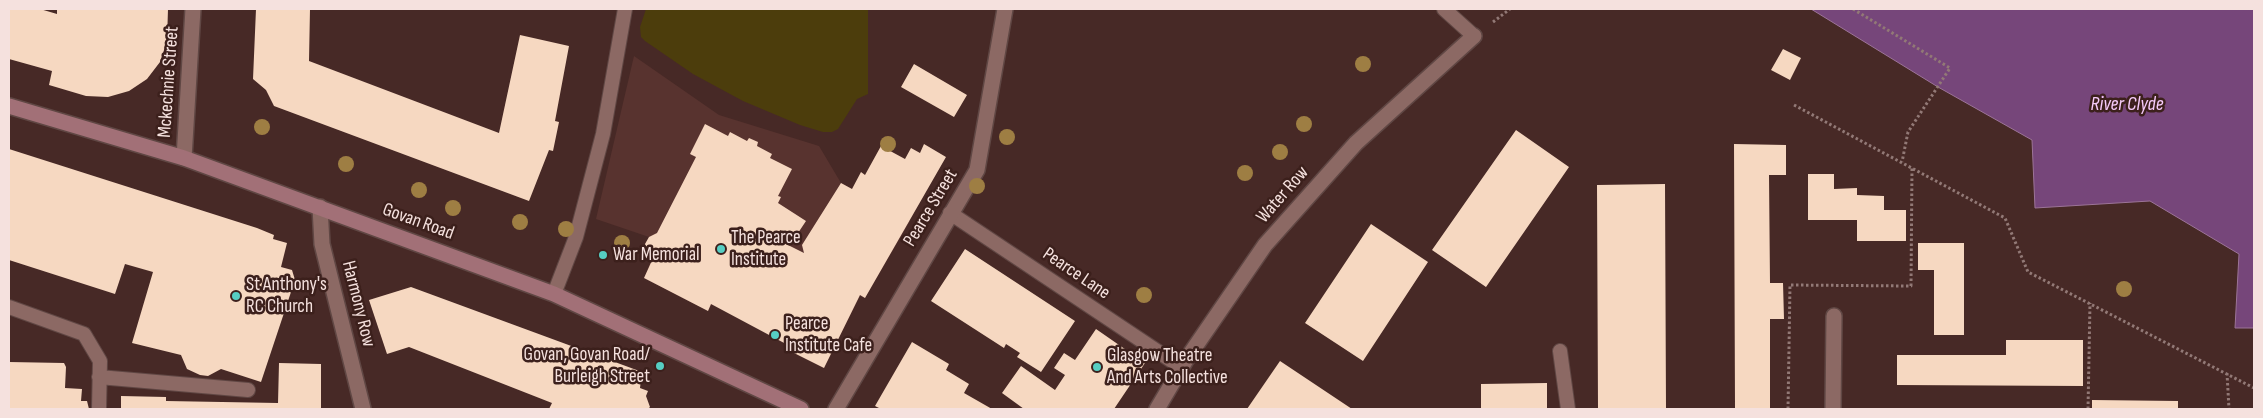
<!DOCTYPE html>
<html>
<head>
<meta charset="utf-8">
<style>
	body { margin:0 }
	#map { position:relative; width:2263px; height:418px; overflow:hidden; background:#472926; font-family:"Sofia Sans Condensed",sans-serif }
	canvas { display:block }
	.frame { position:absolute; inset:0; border:10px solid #f5e1de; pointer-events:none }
</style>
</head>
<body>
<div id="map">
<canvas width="2263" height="418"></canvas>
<div class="frame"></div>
</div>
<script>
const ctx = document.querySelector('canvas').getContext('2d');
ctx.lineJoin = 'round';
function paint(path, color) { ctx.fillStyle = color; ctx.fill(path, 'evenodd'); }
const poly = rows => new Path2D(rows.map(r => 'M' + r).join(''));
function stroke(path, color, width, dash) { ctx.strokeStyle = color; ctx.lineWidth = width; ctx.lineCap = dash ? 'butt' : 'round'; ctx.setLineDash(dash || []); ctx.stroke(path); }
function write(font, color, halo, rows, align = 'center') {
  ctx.font = font + ' "Sofia Sans Condensed",sans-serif'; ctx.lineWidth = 5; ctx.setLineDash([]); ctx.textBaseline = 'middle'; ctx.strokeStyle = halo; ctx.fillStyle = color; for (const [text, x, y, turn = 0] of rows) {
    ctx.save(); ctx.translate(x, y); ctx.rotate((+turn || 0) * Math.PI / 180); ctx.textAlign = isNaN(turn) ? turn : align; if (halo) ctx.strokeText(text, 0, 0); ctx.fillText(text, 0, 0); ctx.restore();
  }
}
paint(poly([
	[634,56,719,115,819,146,841,183,910,221,865,298,860,296,824,368,784,348,786,343,712,304,708,311,644,278,653,256,648,252,645,244,649,237,596,219]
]), '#58332f');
paint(poly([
	[646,9,868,9,868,94,857,99,838,129,832,132,823,132,800,125,743,101,693,74,645,41,641,37,640,27]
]), '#4c3d0c');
const water = poly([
	[1811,9,2254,9,2254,328,2235,328,2239,254,2150,201,2035,208,2032,140,1938,87,1811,9]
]);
paint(water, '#76467a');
stroke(water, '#9c7498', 1);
paint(poly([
	[9,9,40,9,57,14,57,9,168,9,167,41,160,62,147,79,129,91,108,97,86,96,49,85,52,71,9,59],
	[256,9,310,9,309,61,499,133,520,35,569,46,555,121,559,122,553,151,549,150,529,201,274,106,266,90,253,79],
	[1783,49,1801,58,1790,80,1771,70],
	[914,64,967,95,954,117,901,87],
	[705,124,728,136,730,132,747,141,749,138,758,142,757,146,772,154,770,158,792,169,778,196,781,197,778,203,806,221,794,239,780,230,776,239,804,253,802,245,841,183,852,189,861,172,865,175,881,146,905,159,911,148,920,153,924,144,946,157,865,298,860,295,824,368,784,348,786,344,711,304,708,311,644,278,654,256,648,252,645,244,649,237,657,233,696,157,690,154],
	[1516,130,1569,167,1486,287,1432,250],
	[1734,144,1786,145,1786,175,1769,175,1770,283,1783,283,1784,319,1770,319,1770,409,1735,409],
	[9,149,257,228,274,235,273,239,287,243,281,267,292,270,295,280,261,382,221,369,208,376,200,375,187,369,181,355,132,343,153,272,125,264,115,294,9,260],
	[1808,174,1834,174,1834,189,1857,188,1857,195,1884,196,1884,210,1906,210,1906,241,1857,241,1857,220,1808,220],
	[1665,184,1666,409,1598,409,1597,185],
	[1371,224,1428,262,1363,361,1305,323],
	[1918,243,1964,243,1964,335,1934,335,1934,270,1918,270],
	[965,249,1075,321,1041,372,1017,357,1020,353,1006,344,1004,348,931,301],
	[411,287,642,372,640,388,648,391,646,396,650,407,648,409,549,409,552,403,409,347,387,354,369,300],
	[1096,329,1145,363,1114,409,1024,409,1002,393,1021,366,1055,390,1065,375,1054,368,1064,353,1075,360],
	[2006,340,2083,340,2083,386,1897,385,1897,355,2006,355],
	[912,342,949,364,946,370,969,384,964,393,992,409,881,409,875,406],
	[1280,361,1352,409,1247,409],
	[9,362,64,363,66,367,65,388,82,389,81,401,87,401,89,409,9,409],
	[279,363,321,364,321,409,121,409,121,396,166,397,166,401,278,403],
	[1547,383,1547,409,1481,409,1481,384],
	[2092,400,2178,401,2178,409,2092,409]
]), '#f6d8c1');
const lane = poly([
	[1444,9,1474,36],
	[950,213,1181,367],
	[554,294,576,237,603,134,625,9],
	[9,307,84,334,100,361,99,409],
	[1560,351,1568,409],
	[99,377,248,390]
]);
const street = poly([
	[184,158,193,9],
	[320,207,322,244,363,409],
	[836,409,977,170,1005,9],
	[1157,409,1186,360,1265,245,1356,143,1474,36],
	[1833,409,1834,316]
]);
const secondary = poly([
	[9,106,184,158,554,294,801,409]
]);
stroke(lane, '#604744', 16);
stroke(street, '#604744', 18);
stroke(secondary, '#604744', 18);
stroke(poly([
	[1853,9,1950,68,1908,132,1902,162],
	[1493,22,1510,9],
	[1794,105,2005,218,2028,272,2254,388],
	[2227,373,2229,409],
	[1788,409,1790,285,1911,286,1912,168],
	[2088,409,2090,303]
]), '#927976', 3, [2.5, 2.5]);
stroke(lane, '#8c6964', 14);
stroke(street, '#8c6964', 15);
stroke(secondary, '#a27077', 15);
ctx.fillStyle = '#9e7e43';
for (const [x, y] of [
	[1363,64],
	[1304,124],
	[262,127],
	[1007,137],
	[888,144],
	[1280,152],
	[346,164],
	[1245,173],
	[977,186],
	[419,190],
	[453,208],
	[520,222],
	[566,229],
	[622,243],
	[2124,289],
	[1144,295]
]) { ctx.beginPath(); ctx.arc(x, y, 8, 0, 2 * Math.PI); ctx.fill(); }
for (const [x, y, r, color] of [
	[721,249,5,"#56cec3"],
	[603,255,5,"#56cec3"],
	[236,296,5,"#56cec3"],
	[775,335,5,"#56cec3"],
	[660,366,5,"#56cec3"],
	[1097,367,5,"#56cec3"]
]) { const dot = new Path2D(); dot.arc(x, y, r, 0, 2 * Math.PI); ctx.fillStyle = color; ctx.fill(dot); stroke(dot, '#3c201c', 2); }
write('19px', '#f5e1de', '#3c201c', [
	["Mckechnie Street",169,82,-86],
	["Water Row",1283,195,-49],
	["Pearce Street",931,208,-59],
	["Govan Road",418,222,20],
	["Pearce Lane",1076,274,34],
	["Harmony Row",358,304,76]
]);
write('19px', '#f5e1de', '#3c201c', [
	["The Pearce",731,238],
	["Institute",731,260],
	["War Memorial",613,255],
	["St Anthony's",246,285],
	["RC Church",246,307],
	["Pearce",785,324],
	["Institute Cafe",785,346],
	["Govan, Govan Road/",650,355,"right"],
	["Burleigh Street",650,377,"right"],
	["Glasgow Theatre",1107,356],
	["And Arts Collective",1107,378]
], 'left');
write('italic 20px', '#f6cbfa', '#3c201c', [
	["River Clyde",2127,105]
]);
</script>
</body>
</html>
